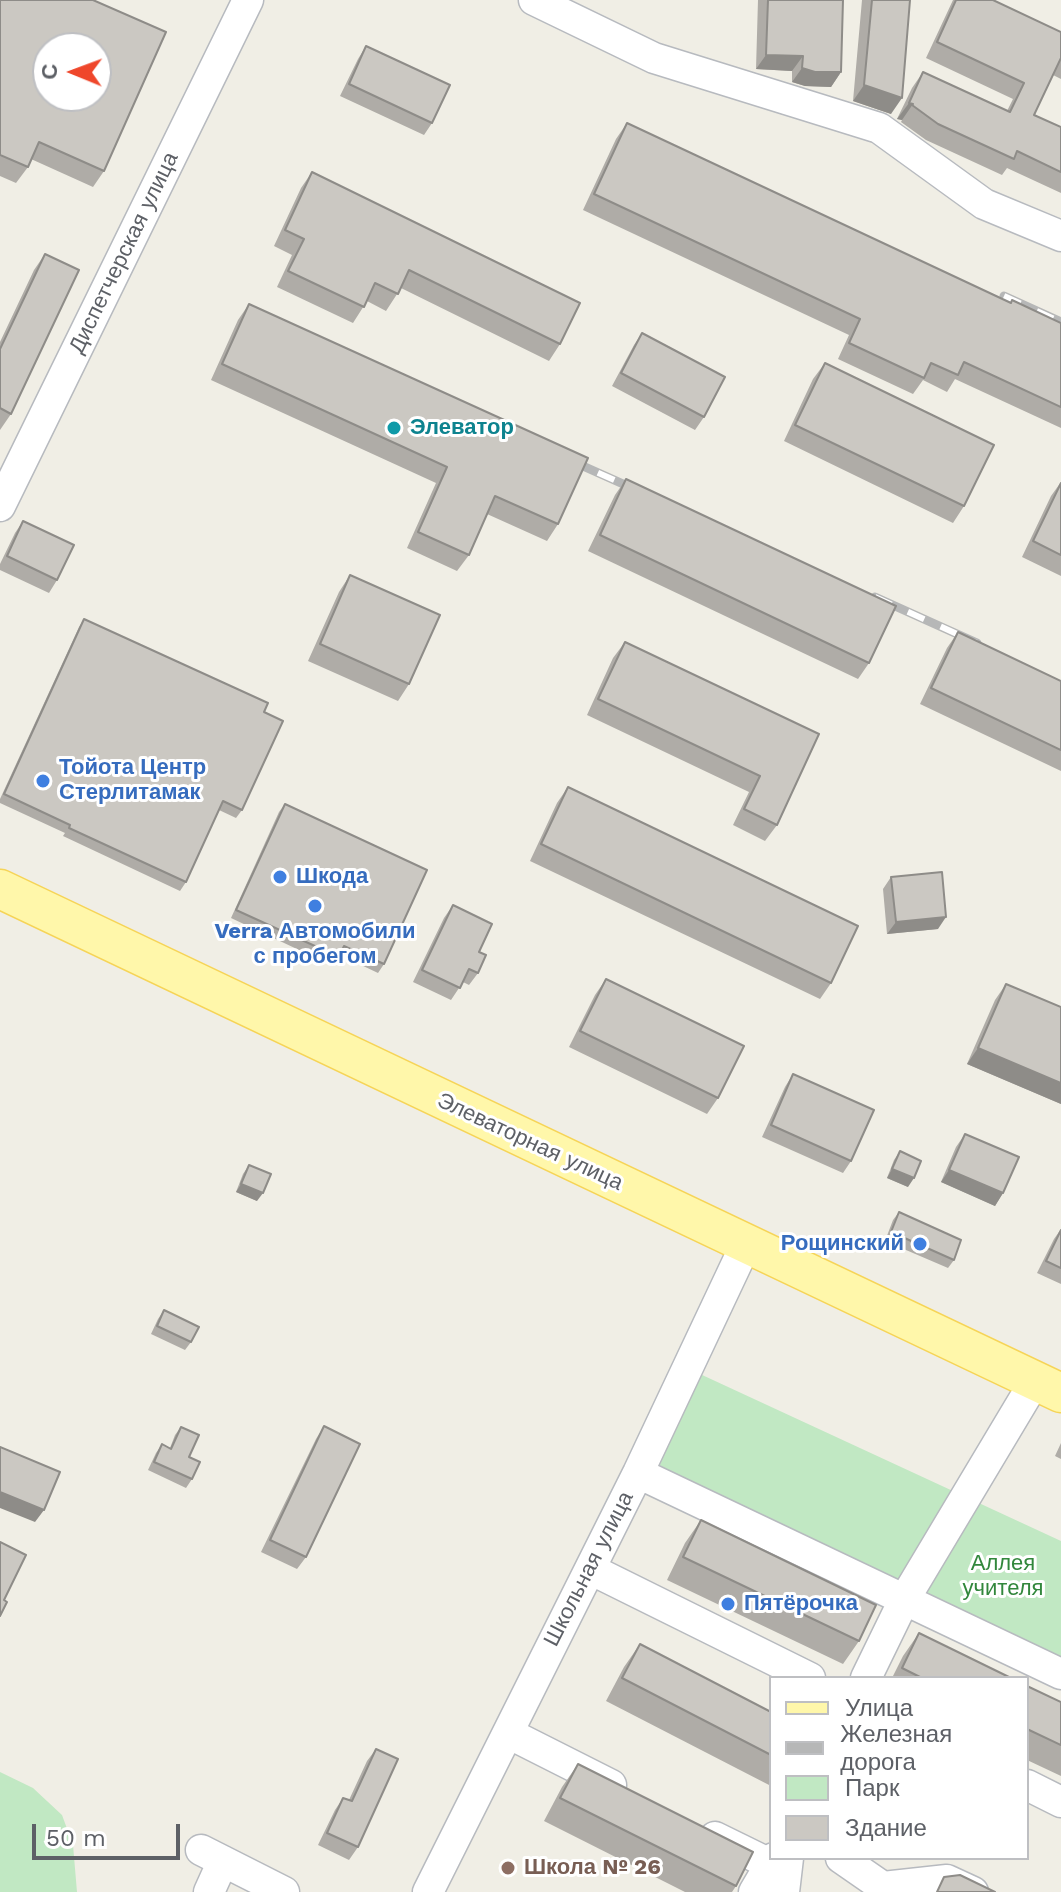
<!DOCTYPE html>
<html>
<head>
<meta charset="utf-8">
<style>
	body { margin:0 }
	#map { position:relative; width:1061px; height:1892px; overflow:hidden; background:#f0eee5; font-family:"Work Sans",sans-serif }
	canvas { display:block }
	.legend { position:absolute; left:769px; top:1676px; width:260px; height:184px; box-sizing:border-box; background:#fff; border:2px solid #bebfc2; margin:0; padding:10px 14px; list-style:none; font-size:24px; color:#5d6066 }
	.legend li { display:flex; align-items:center; gap:16px; height:40px }
	.legend b { width:40px; border:2px solid #bebfc2 }
	.north { position:absolute; left:32px; top:32px; width:80px; height:80px; box-sizing:border-box; background:#fff; border:2px solid #bebfc2; border-radius:50%; rotate:271deg; font-size:22px; font-weight:700; line-height:32px; text-align:center; color:#5d6066 }
	.north::after { content:''; display:block; margin:auto; width:28px; height:36px; background:#ef472b; clip-path:polygon(50% 0,100% 100%,50% 72%,0 100%) }
	.scale { position:absolute; left:32px; top:1824px; width:148px; height:36px; box-sizing:border-box; border:4px solid #5d6066; border-top:0; padding-left:10px; font-size:24px; line-height:28px; white-space:nowrap; color:#5d6066; -webkit-text-stroke:6px #fff; paint-order:stroke }
</style>
</head>
<body>
<div id="map">
<canvas width="1061" height="1892"></canvas>
<ul class="legend">
<li><b style="height:10px;background:#fff7aa"></b>Улица</li>
<li><b style="height:10px;background:#b6b7b7"></b>Железная дорога</li>
<li><b style="height:22px;background:#c1e8c3"></b>Парк</li>
<li><b style="height:22px;background:#cbc8c2"></b>Здание</li>
</ul>
<div class="north">С</div>
<div class="scale">50 m</div>
</div>
<script>
const ctx = document.querySelector('canvas').getContext('2d');
ctx.lineJoin = 'round';
function paint(path, color) { ctx.fillStyle = color; ctx.fill(path, 'evenodd'); }
const poly = rows => new Path2D(rows.map(r => 'M' + r).join(''));
function stroke(path, color, width, dash) { ctx.strokeStyle = color; ctx.lineWidth = width; ctx.lineCap = dash ? 'butt' : 'round'; ctx.setLineDash(dash || []); ctx.stroke(path); }
function write(font, color, halo, rows, align = 'center') {
  ctx.font = font + ' "Work Sans",sans-serif'; ctx.lineWidth = 6; ctx.setLineDash([]); ctx.textBaseline = 'middle'; ctx.strokeStyle = halo; ctx.fillStyle = color; for (const [text, x, y, turn = 0] of rows) {
    ctx.save(); ctx.translate(x, y); ctx.rotate((+turn || 0) * Math.PI / 180); ctx.textAlign = isNaN(turn) ? turn : align; if (halo) ctx.strokeText(text, 0, 0); ctx.fillText(text, 0, 0); ctx.restore();
  }
}
paint(poly([
	[700,1374,1061,1541,1061,1666,655,1475],
	[0,1772,33,1788,62,1815,73,1845,77,1892,0,1892]
]), '#c1e8c3');
const minor = poly([
	[534,0,654,58,879,128,984,204,1061,236],
	[0,506,248,0],
	[638,1473,1061,1674],
	[590,1569,810,1678],
	[866,1678,904,1600,1035,1381],
	[508,1733,611,1785],
	[1027,1785,1061,1802],
	[715,1837,770,1864],
	[201,1850,284,1892],
	[841,1858,883,1887,947,1880,973,1892],
	[209,1892,223,1861],
	[428,1892,638,1473,746,1244],
	[754,1892,774,1858],
	[784,1892,788,1858]
]);
const major = poly([
	[0,889,1061,1393]
]);
stroke(minor, '#b7babf', 33);
stroke(major, '#f6d457', 41);
stroke(minor, '#fff', 30);
stroke(major, '#fff7aa', 38);
const rail = poly([
	[1004,296,1061,322],
	[565,458,641,492],
	[875,597,977,643]
]);
stroke(rail, '#b6b7b7', 9);
stroke(rail, '#fff', 6, [18]);
paint(poly([
	[0,0,104,171,93,187,31,159,28,167,16,183,0,176],
	[758,0,843,0,841,72,831,87,805,86,792,82,792,71,756,69],
	[862,0,910,0,891,114,853,101],
	[953,0,993,0,1061,32,1061,79,1053,75,1034,115,1061,127,1061,193,1007,168,1002,175,926,140,901,122,902,120,897,119,912,88,923,72,1007,111,1013,99,926,58],
	[366,46,432,123,424,135,340,96,358,59],
	[627,123,1010,303,1061,323,1061,428,955,379,947,392,923,380,913,394,838,359,849,335,583,210,616,139],
	[312,172,560,344,549,361,401,288,386,311,367,301,353,323,277,287,292,255,274,246,301,188],
	[45,254,11,414,0,430,0,342,34,270],
	[249,304,558,524,547,541,487,514,469,555,457,571,407,548,436,483,211,380,238,320],
	[642,333,704,417,695,430,612,386,634,345],
	[825,363,964,506,953,523,784,441,813,379],
	[626,479,869,663,858,679,588,551,615,495],
	[1061,482,1061,576,1022,557,1051,496],
	[23,521,57,580,49,593,0,570,0,564,15,533],
	[350,575,409,684,398,701,308,661,339,592],
	[84,619,264,712,242,810,236,818,219,810,186,882,180,891,63,836,65,833,0,803,0,799,79,627],
	[958,632,1061,681,1061,771,920,704,947,648],
	[625,642,819,734,777,825,765,841,733,825,749,792,587,715,613,658],
	[568,787,831,983,820,999,530,861,557,803],
	[285,804,384,964,378,973,340,955,333,966,231,918,279,812],
	[891,877,938,929,887,934,883,889],
	[453,905,479,952,478,973,469,985,463,982,451,1000,413,982,444,918],
	[606,979,718,1098,707,1114,569,1047,595,995],
	[1006,984,1061,1007,1061,1104,967,1064,995,1000],
	[793,1074,851,1161,843,1173,762,1137,785,1087],
	[965,1134,1003,1193,995,1206,941,1182,956,1147],
	[900,1151,908,1187,887,1178,894,1160],
	[249,1165,257,1201,236,1192,243,1174],
	[899,1212,954,1260,948,1268,885,1241,893,1220],
	[1061,1229,1061,1284,1037,1273,1054,1239],
	[164,1310,191,1342,185,1350,151,1334,158,1319],
	[324,1426,306,1557,297,1569,261,1552,316,1439],
	[181,1427,189,1457,192,1479,186,1488,148,1470,156,1453,162,1444,170,1448,175,1435],
	[1061,1443,1061,1459,1055,1456],
	[701,1520,859,1641,843,1664,667,1580,685,1543],
	[919,1633,1011,1678,892,1678,903,1656],
	[640,1644,771,1712,771,1786,606,1701,624,1667],
	[1027,1686,1061,1702,1061,1776,1027,1760],
	[376,1749,358,1847,349,1860,318,1845,335,1810,343,1798,349,1800,367,1761],
	[578,1764,736,1886,732,1892,685,1892,544,1821,562,1787]
]), '#afaca7');
paint(poly([
	[766,55,803,56,792,71,756,69],
	[802,68,841,72,831,87,805,86,792,82],
	[864,85,902,98,891,114,853,101],
	[909,103,913,104,902,120,897,119],
	[946,917,938,929,887,934,896,922],
	[978,1048,1061,1083,1061,1104,967,1064],
	[892,1169,914,1178,908,1187,887,1178],
	[949,1170,1003,1193,995,1206,941,1182],
	[241,1184,263,1193,257,1201,236,1192],
	[0,1492,44,1510,35,1522,0,1508]
]), '#8e8c88');
const building = poly([
	[0,0,93,0,166,32,104,171,39,142,28,167,0,155,0,0],
	[48,48,96,48,96,96,48,96,48,48],
	[768,0,843,0,841,72,815,72,802,68,803,56,766,55,768,0],
	[872,0,910,0,902,98,864,85,872,0],
	[956,0,993,0,1061,32,1061,58,1034,115,1061,127,1061,172,1017,151,1014,159,938,124,912,105,913,104,909,103,923,72,1010,112,1024,83,937,42,956,0],
	[366,46,450,85,432,123,349,84,366,46],
	[627,123,1011,303,1012,300,1061,323,1061,407,964,362,958,375,931,363,924,378,849,343,860,319,594,194,627,123],
	[312,172,580,303,560,344,409,270,398,294,375,283,364,307,288,271,304,239,285,230,312,172],
	[45,254,79,270,11,414,0,408,0,349,45,254],
	[249,304,588,458,558,524,495,496,469,555,418,532,447,467,222,364,249,304],
	[642,333,725,377,704,417,621,373,642,333],
	[825,363,994,445,964,506,795,425,825,363],
	[626,479,896,606,869,663,600,535,626,479],
	[1061,483,1061,555,1033,541,1061,483],
	[23,521,74,545,57,580,7,556,23,521],
	[350,575,440,615,409,684,320,644,350,575],
	[84,619,268,703,264,712,283,721,242,810,223,801,186,882,69,828,70,825,4,794,84,619],
	[958,632,1061,681,1061,750,931,688,958,632],
	[625,642,819,734,777,825,744,809,760,776,598,699,625,642],
	[568,787,858,926,831,983,541,844,568,787],
	[285,804,427,870,384,964,344,946,339,957,236,910,285,804],
	[942,872,946,917,896,922,891,877,942,872],
	[453,905,492,924,479,952,486,955,478,973,469,969,460,988,422,970,453,905],
	[606,979,744,1046,718,1098,580,1031,606,979],
	[1006,984,1061,1007,1061,1083,978,1048,1006,984],
	[793,1074,874,1110,851,1161,771,1125,793,1074],
	[965,1134,1019,1157,1003,1193,949,1170,965,1134],
	[900,1151,921,1161,914,1178,892,1169,900,1151],
	[249,1165,271,1174,263,1193,241,1184,249,1165],
	[899,1212,961,1240,954,1260,891,1232,899,1212],
	[1061,1230,1061,1268,1046,1261,1061,1230],
	[164,1310,199,1327,191,1342,157,1326,164,1310],
	[324,1426,360,1444,306,1557,270,1540,324,1426],
	[181,1427,199,1435,189,1457,200,1462,192,1479,154,1462,162,1444,171,1449,181,1427],
	[0,1447,60,1472,44,1510,0,1492,0,1447],
	[701,1520,876,1605,859,1641,683,1557,701,1520],
	[0,1542,26,1555,4,1600,7,1602,0,1616,0,1542],
	[919,1633,1011,1678,922,1678,902,1668,919,1633],
	[640,1644,771,1712,771,1755,622,1678,640,1644],
	[1027,1686,1061,1702,1061,1745,1027,1729,1027,1686],
	[376,1749,398,1759,358,1847,327,1833,343,1798,352,1801,376,1749],
	[578,1764,753,1852,736,1886,560,1798,578,1764],
	[960,1875,995,1892,937,1892,944,1877,960,1875]
]);
paint(building, '#cbc8c2');
stroke(building, '#8e8c88', 2);
for (const [x, y, r, color] of [
	[394,428,8,"#0f9aa8"],
	[43,781,8,"#3f7fe0"],
	[280,877,8,"#3f7fe0"],
	[315,906,8,"#3f7fe0"],
	[920,1244,8,"#3f7fe0"],
	[728,1604,8,"#3f7fe0"],
	[508,1868,8,"#8d6e63"]
]) { const dot = new Path2D(); dot.arc(x, y, r, 0, 2 * Math.PI); ctx.fillStyle = color; ctx.fill(dot); stroke(dot, '#fff', 3); }
write('22px', '#5d6066', '#fff', [
	["Диспетчерская улица",124,253,-64],
	["Элеваторная улица",530,1142,25],
	["Школьная улица",589,1569,-63]
]);
write('bold 22px', '#0d838f', '#fff', [
	["Элеватор",410,428]
], 'left');
write('bold 22px', '#366cbe', '#fff', [
	["Тойота Центр",59,768],
	["Стерлитамак",59,793],
	["Шкода",296,877],
	["Verra Автомобили",315,932,"center"],
	["с пробегом",315,957,"center"],
	["Рощинский",904,1244,"right"],
	["Пятёрочка",744,1604]
], 'left');
write('22px', '#32873c', '#fff', [
	["Аллея",1003,1564],
	["учителя",1003,1589]
]);
write('bold 22px', '#785e54', '#fff', [
	["Школа № 26",524,1868]
], 'left');
</script>
</body>
</html>
